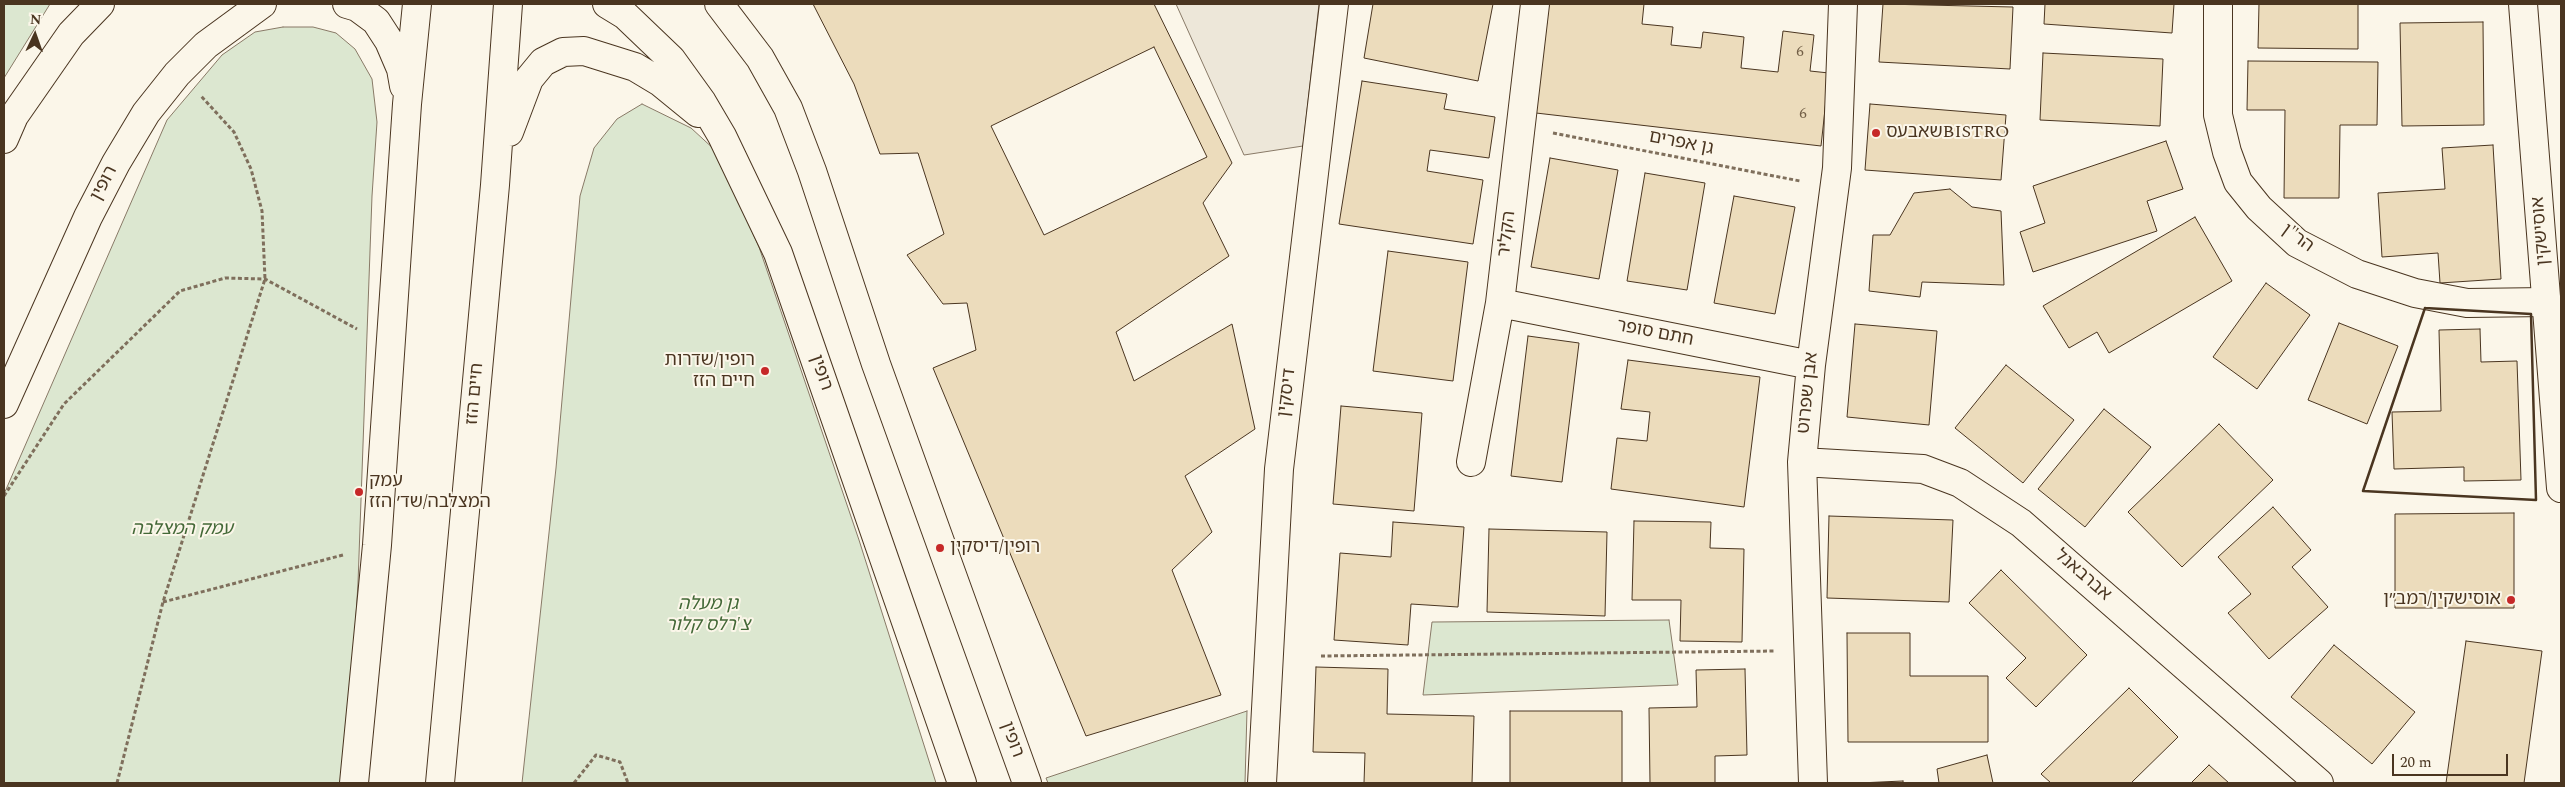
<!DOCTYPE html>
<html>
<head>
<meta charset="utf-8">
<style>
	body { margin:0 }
	#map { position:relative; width:2565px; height:787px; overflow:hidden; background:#fbf6e9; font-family:Spectral,serif }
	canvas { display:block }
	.frame { position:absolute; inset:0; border:5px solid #4a3520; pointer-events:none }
	.north { position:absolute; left:10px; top:10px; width:50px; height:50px; -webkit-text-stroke:4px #fbf6e9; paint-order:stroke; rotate:3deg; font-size:14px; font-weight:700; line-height:20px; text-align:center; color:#4a3520 }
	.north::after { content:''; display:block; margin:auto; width:18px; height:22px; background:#4a3520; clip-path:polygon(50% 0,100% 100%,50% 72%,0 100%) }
	.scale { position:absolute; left:2392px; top:754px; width:116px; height:22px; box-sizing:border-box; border:2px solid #4a3520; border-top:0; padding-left:6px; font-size:15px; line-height:18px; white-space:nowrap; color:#4a3520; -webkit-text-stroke:4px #fbf6e9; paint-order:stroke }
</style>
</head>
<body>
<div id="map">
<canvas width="2565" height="787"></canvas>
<div class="frame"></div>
<div class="north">N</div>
<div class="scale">20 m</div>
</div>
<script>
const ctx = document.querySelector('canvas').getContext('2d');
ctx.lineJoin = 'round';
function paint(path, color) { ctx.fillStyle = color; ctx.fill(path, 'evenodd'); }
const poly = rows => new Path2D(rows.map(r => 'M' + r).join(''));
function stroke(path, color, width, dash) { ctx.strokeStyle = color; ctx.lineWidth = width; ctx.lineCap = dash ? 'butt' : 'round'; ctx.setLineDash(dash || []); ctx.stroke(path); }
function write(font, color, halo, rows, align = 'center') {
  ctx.font = font + ' Spectral,"Noto Sans Hebrew",serif'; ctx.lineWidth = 4; ctx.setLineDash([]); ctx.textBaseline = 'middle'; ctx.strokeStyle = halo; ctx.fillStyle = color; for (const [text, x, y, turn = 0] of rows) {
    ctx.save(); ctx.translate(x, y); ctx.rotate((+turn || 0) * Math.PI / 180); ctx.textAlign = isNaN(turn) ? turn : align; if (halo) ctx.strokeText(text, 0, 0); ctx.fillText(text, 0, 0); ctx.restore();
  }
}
const green = poly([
	[4,4,50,4,4,78,4,4],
	[283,27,313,27,336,33,355,49,372,79,377,122,372,196,358,583,346,783,4,783,4,494,167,120,222,55,255,32,283,27],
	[642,104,691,128,716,151,759,247,859,540,936,783,522,783,556,468,580,196,594,148,617,119,642,104],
	[1669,620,1678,685,1423,695,1432,622,1669,620],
	[1247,711,1245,783,1048,783,1046,778,1247,711]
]);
paint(green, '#dce7d0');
stroke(green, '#887966', 1);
const parking = poly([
	[1176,4,1319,4,1303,146,1244,155,1176,4]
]);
paint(parking, '#ede7d9');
stroke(parking, '#887966', 1);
const building = poly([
	[813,4,1154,4,1232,163,1203,203,1229,256,1116,332,1134,381,1232,324,1255,429,1185,476,1212,532,1172,570,1221,695,1086,736,933,368,976,350,967,303,943,304,907,255,944,234,918,153,880,154,854,84,813,4],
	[1373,4,1493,4,1478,81,1364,58,1373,4],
	[1549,4,1644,4,1642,24,1673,27,1671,45,1701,48,1703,32,1744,37,1741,68,1778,72,1783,31,1814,35,1810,71,1829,73,1821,146,1536,113,1549,4],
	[1883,4,2013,7,2010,69,1879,62,1883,4],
	[2045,4,2174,4,2172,33,2044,24,2045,4],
	[2259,4,2358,4,2358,49,2258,48,2259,4],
	[2483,22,2484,125,2402,126,2400,23,2483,22],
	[1154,47,1207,157,1044,235,991,126,1154,47],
	[2043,53,2163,59,2160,126,2040,120,2043,53],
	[2248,61,2378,62,2377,125,2340,125,2339,198,2284,198,2285,110,2247,110,2248,61],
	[1362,81,1447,94,1444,109,1495,117,1489,158,1430,150,1427,171,1483,180,1473,244,1339,224,1362,81],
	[1870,104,2006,115,2001,180,1865,170,1870,104],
	[2166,141,2183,189,2147,201,2157,231,2033,272,2020,232,2045,223,2033,186,2166,141],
	[2493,145,2501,279,2440,283,2438,253,2382,257,2378,193,2445,189,2442,148,2493,145],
	[1550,158,1618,170,1599,279,1531,267,1550,158],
	[1645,173,1705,183,1687,290,1627,281,1645,173],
	[1950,189,1972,207,2001,211,2004,285,1922,282,1920,297,1869,291,1873,235,1890,235,1914,193,1950,189],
	[1734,196,1795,207,1775,314,1714,303,1734,196],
	[2195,217,2232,281,2109,353,2097,332,2069,348,2043,306,2195,217],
	[1388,251,1468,262,1453,381,1373,371,1388,251],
	[2266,283,2310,315,2257,389,2213,357,2266,283],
	[2339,323,2398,346,2367,424,2308,400,2339,323],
	[1855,324,1937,331,1929,425,1847,417,1855,324],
	[2480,329,2481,362,2517,361,2521,480,2464,481,2464,467,2394,469,2392,412,2441,411,2439,330,2480,329],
	[1528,336,1579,343,1562,482,1511,476,1528,336],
	[1628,360,1760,377,1744,507,1611,489,1617,438,1647,441,1650,412,1621,409,1628,360],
	[2006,365,2074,420,2023,483,1955,428,2006,365],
	[1341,406,1422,413,1414,511,1333,504,1341,406],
	[2104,409,2151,447,2085,527,2038,489,2104,409],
	[2219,424,2273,480,2182,567,2128,512,2219,424],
	[2273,507,2311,550,2292,567,2328,607,2269,659,2228,613,2251,594,2218,557,2273,507],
	[2514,513,2514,608,2395,608,2395,514,2514,513],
	[1829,516,1953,520,1949,602,1827,598,1829,516],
	[1634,521,1711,522,1710,548,1744,549,1742,642,1680,641,1681,600,1632,600,1634,521],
	[1393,522,1464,527,1458,607,1411,604,1408,645,1334,640,1340,553,1391,557,1393,522],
	[1489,529,1607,532,1605,616,1487,612,1489,529],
	[2001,570,2087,655,2036,707,2006,678,2026,658,1969,603,2001,570],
	[1847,633,1910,633,1910,676,1988,676,1988,742,1848,742,1847,633],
	[2466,641,2542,651,2524,783,2446,783,2466,641],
	[2334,645,2415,712,2372,764,2291,697,2334,645],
	[1316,667,1388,669,1387,714,1474,716,1472,783,1364,783,1365,753,1313,752,1316,667],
	[1745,669,1747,755,1715,756,1715,783,1650,783,1649,708,1697,707,1696,670,1745,669],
	[2129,688,2178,737,2131,783,2051,783,2041,774,2129,688],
	[1510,711,1622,711,1622,783,1510,783,1510,711],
	[1987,755,1993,783,1939,783,1937,769,1987,755],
	[2209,765,2229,783,2191,783,2209,765],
	[1903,781,1903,783,1859,783,1903,781]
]);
paint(building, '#ecdcbc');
stroke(building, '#4a3520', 1);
const street = poly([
	[2218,4,2218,115,2227,152,2238,182,2259,208,2297,243,2357,274,2415,293,2467,303,2547,302],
	[1500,303,1811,365],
	[1471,462,1500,303,1535,4],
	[1802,462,1923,469,1960,483,2021,523,2319,783],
	[1262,783,1279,469,1334,4],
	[1813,783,1802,462,1811,365,1837,168,1843,4]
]);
const secondary = poly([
	[347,4,357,7,376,21,389,41,401,69,404,86],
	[607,4,625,15,671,59,702,102,722,136,778,253,962,783],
	[719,4,760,58,788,108,812,171,876,364,1027,783],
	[2523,4,2561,488],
	[509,132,529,79,543,62,563,52,584,51,635,67,660,82,698,113],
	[4,139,14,116,71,34,100,4],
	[4,404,88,217,116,163,146,113,177,74,206,45,262,4],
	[354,783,377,545,407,104,417,4],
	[440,783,495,185,508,4]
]);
stroke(street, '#4a3520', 30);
stroke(secondary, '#4a3520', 30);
stroke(poly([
	[1553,133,1800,181],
	[4,496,64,404,180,291,225,278,265,279,357,329],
	[163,602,343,555],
	[1321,656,1776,651],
	[117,783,163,602,265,279,262,211,251,169,234,132,201,96],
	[574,783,596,755,620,762,628,783]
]), '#7f6f5c', 3, [4, 2.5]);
stroke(street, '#fbf6e9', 28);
stroke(secondary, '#fbf6e9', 28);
stroke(poly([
	[2425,308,2531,314,2536,500,2363,491,2425,308]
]), '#4a3520', 2.5);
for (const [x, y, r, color] of [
	[1876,133,5,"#c62828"],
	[765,371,5,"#c62828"],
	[359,492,5,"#c62828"],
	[940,548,5,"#c62828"],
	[2511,600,5,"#c62828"]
]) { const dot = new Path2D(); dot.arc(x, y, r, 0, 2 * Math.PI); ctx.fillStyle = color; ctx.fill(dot); stroke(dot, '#fbf6e9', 2); }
write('15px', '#725f47', null, [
	["6",1800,53],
	["6",1803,115]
]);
write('18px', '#4a3520', '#fbf6e9', [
	["שאבעסBISTRO",1886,133],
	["רופין/שדרות",755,361,"right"],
	["חיים הזז",755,382,"right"],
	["עמק",369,482],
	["המצלבה/שד׳ הזז",369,503],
	["רופין/דיסקין",950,548],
	["אוסישקין/רמב״ן",2501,600,"right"]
], 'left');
write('18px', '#4a3520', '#fbf6e9', [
	["גן אפרים",1681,144,11],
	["רופין",105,184,-62],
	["אוסישקין",2542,231,-95],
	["הקליר",1508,234,-83],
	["הר\"ן",2297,239,36],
	["חתם סופר",1655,334,11],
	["רופין",820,373,71],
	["דיסקין",1288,393,-83],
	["אבן שפרוט",1809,393,-84],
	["חיים הזז",476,394,-85],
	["אברבאנל",2082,576,41],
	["רופין",1011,740,70]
]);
write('italic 18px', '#436837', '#fbf6e9', [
	["עמק המצלבה",182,530],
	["גן מעלה",708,605],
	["צ'רלס קלור",708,626]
]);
</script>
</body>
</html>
